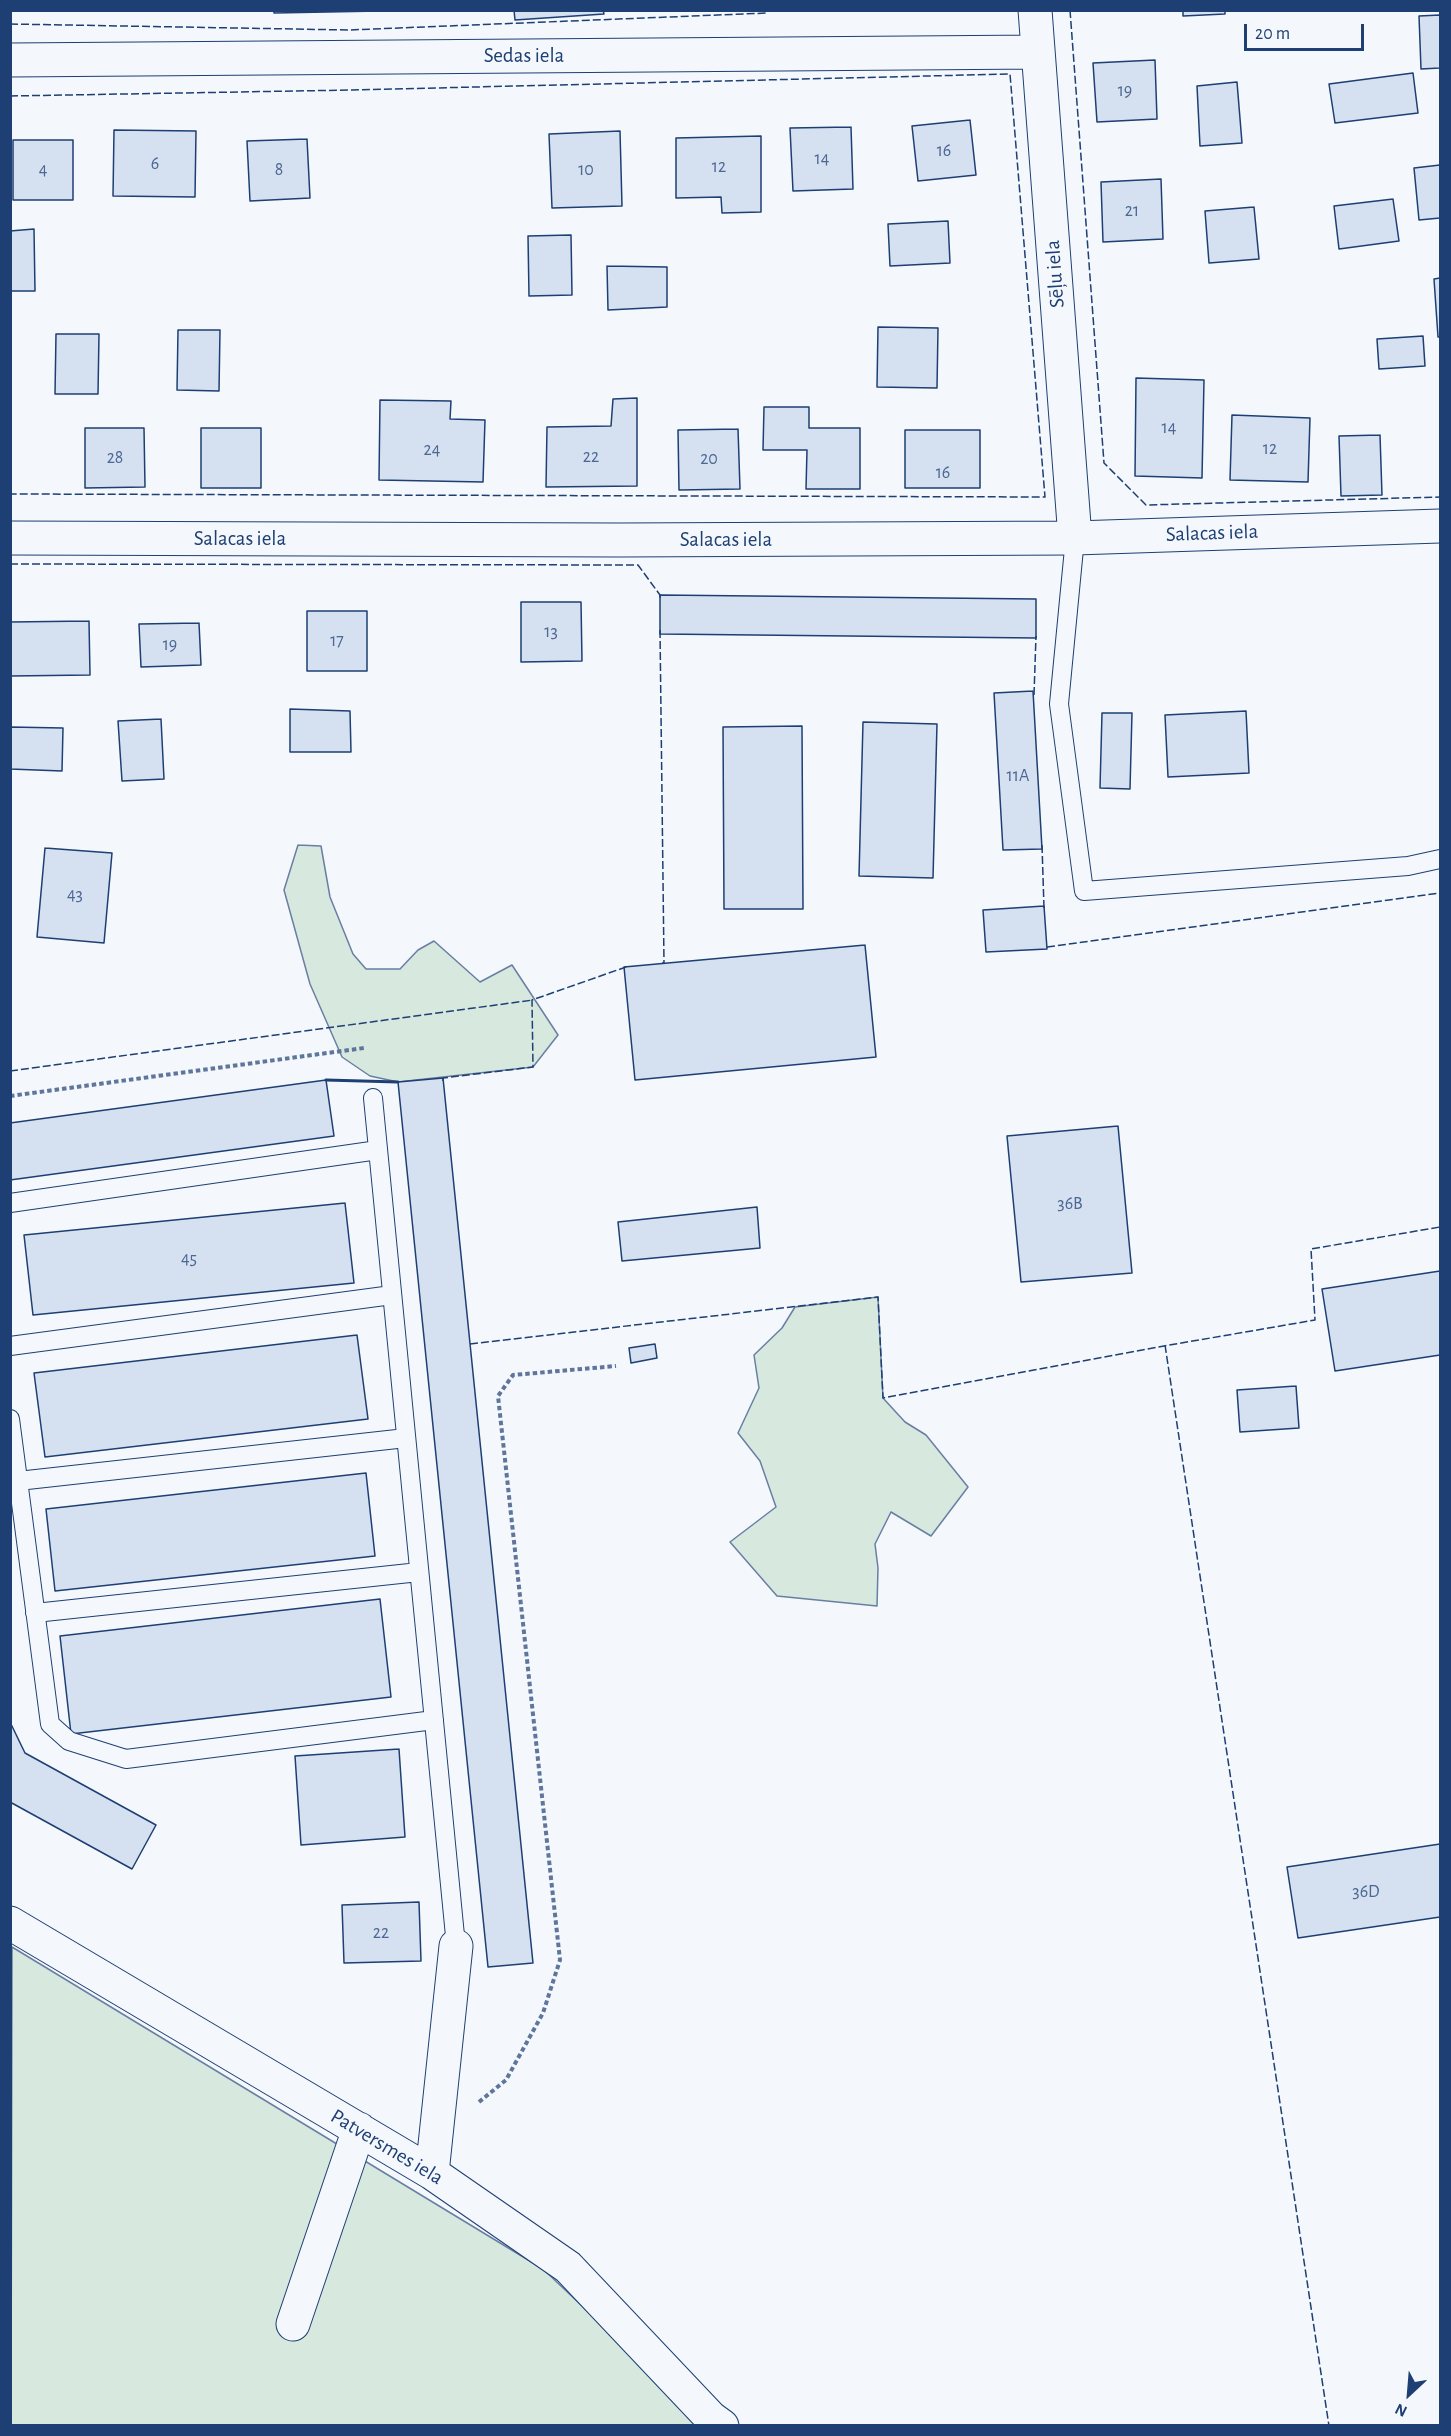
<!DOCTYPE html>
<html>
<head>
<meta charset="utf-8">
<style>
	body { margin:0 }
	#map { position:relative; width:1451px; height:2436px; overflow:hidden; background:#f4f7fb; font-family:"Alegreya Sans",sans-serif }
	canvas { display:block }
	.frame { position:absolute; inset:0; border:12px solid #1d3f73; pointer-events:none }
	.north { position:absolute; left:1379px; top:2364px; width:60px; height:60px; -webkit-text-stroke:4px #f4f7fb; paint-order:stroke; rotate:206deg; font-size:16px; font-weight:700; line-height:24px; text-align:center; color:#1d3f73 }
	.north::after { content:''; display:block; margin:auto; width:21px; height:27px; background:#1d3f73; clip-path:polygon(50% 0,100% 100%,50% 72%,0 100%) }
	.scale { position:absolute; left:1244px; top:24px; width:120px; height:27px; box-sizing:border-box; border:3px solid #1d3f73; border-top:0; padding-left:8px; font-size:18px; line-height:21px; white-space:nowrap; color:#1d3f73; -webkit-text-stroke:4px #f4f7fb; paint-order:stroke }
</style>
</head>
<body>
<div id="map">
<canvas width="1451" height="2436"></canvas>
<div class="frame"></div>
<div class="north">N</div>
<div class="scale">20 m</div>
</div>
<script>
const ctx = document.querySelector('canvas').getContext('2d');
ctx.lineJoin = 'round';
function paint(path, color) { ctx.fillStyle = color; ctx.fill(path, 'evenodd'); }
const poly = rows => new Path2D(rows.map(r => 'M' + r).join(''));
function stroke(path, color, width, dash) { ctx.strokeStyle = color; ctx.lineWidth = width; ctx.lineCap = dash ? 'butt' : 'round'; ctx.setLineDash(dash || []); ctx.stroke(path); }
function write(font, color, halo, rows, align = 'center') {
  ctx.font = font + ' "Alegreya Sans",sans-serif'; ctx.lineWidth = 4.5; ctx.setLineDash([]); ctx.textBaseline = 'middle'; ctx.strokeStyle = halo; ctx.fillStyle = color; for (const [text, x, y, turn = 0] of rows) {
    ctx.save(); ctx.translate(x, y); ctx.rotate((+turn || 0) * Math.PI / 180); ctx.textAlign = isNaN(turn) ? turn : align; if (halo) ctx.strokeText(text, 0, 0); ctx.fillText(text, 0, 0); ctx.restore();
  }
}
const green = poly([
	[298,845,321,846,330,897,353,954,366,969,400,969,418,950,434,941,480,982,512,965,558,1035,533,1067,398,1082,370,1076,342,1057,310,984,284,890,298,845],
	[878,1297,883,1398,905,1422,926,1435,968,1487,931,1536,891,1512,875,1544,878,1568,877,1606,777,1596,730,1542,776,1507,760,1461,738,1433,759,1388,754,1355,782,1328,795,1307,878,1297],
	[12,1947,543,2269,708,2425,11,2426,12,1947]
]);
paint(green, '#d7e8df');
stroke(green, '#687fa3', 1.5);
const building = poly([
	[274,10,380,10,380,11,274,13,274,10],
	[514,10,603,10,604,14,515,20,514,10],
	[1183,10,1225,10,1225,14,1183,16,1183,10],
	[1440,15,1440,68,1421,69,1419,16,1440,15],
	[1155,60,1157,119,1097,122,1093,63,1155,60],
	[1413,73,1418,113,1335,123,1329,84,1413,73],
	[1237,82,1242,143,1200,146,1197,86,1237,82],
	[970,120,976,175,918,181,912,126,970,120],
	[851,127,853,189,793,191,790,128,851,127],
	[114,130,196,131,195,197,113,196,114,130],
	[620,131,622,206,552,208,549,134,620,131],
	[761,136,761,212,722,213,721,197,676,198,676,138,761,136],
	[307,139,310,198,250,201,247,141,307,139],
	[13,140,73,140,73,200,13,200,13,140],
	[1440,165,1440,218,1419,220,1414,168,1440,165],
	[1161,179,1163,239,1103,242,1101,182,1161,179],
	[1393,199,1399,241,1339,249,1334,206,1393,199],
	[1254,207,1259,259,1209,263,1205,211,1254,207],
	[948,221,950,263,890,266,888,224,948,221],
	[34,229,35,291,10,291,10,231,34,229],
	[571,235,572,295,529,296,528,236,571,235],
	[607,266,667,267,667,307,608,310,607,266],
	[1440,278,1440,337,1438,337,1434,279,1440,278],
	[878,327,938,328,937,388,877,387,878,327],
	[178,330,220,330,219,391,177,390,178,330],
	[56,334,99,334,98,394,55,394,56,334],
	[1423,336,1425,366,1379,369,1377,339,1423,336],
	[1136,378,1204,380,1202,478,1135,476,1136,378],
	[637,398,637,486,546,487,547,427,611,426,613,399,637,398],
	[380,400,451,401,450,419,485,420,483,482,379,480,380,400],
	[764,407,809,407,809,428,860,428,860,489,806,489,807,450,763,450,764,407],
	[1232,415,1310,418,1308,482,1230,480,1232,415],
	[85,428,144,428,145,487,85,488,85,428],
	[201,428,261,428,261,488,201,488,201,428],
	[738,429,740,489,679,490,678,430,738,429],
	[905,430,980,430,980,488,905,488,905,430],
	[1380,435,1382,495,1341,496,1339,436,1380,435],
	[660,595,1036,599,1036,638,660,634,660,595],
	[521,602,581,602,582,661,521,662,521,602],
	[307,611,367,611,367,671,307,671,307,611],
	[89,621,90,675,10,676,10,622,89,621],
	[199,623,201,665,141,667,139,624,199,623],
	[1033,691,1042,849,1003,850,994,693,1033,691],
	[290,709,350,711,351,752,290,752,290,709],
	[1246,711,1249,773,1168,777,1165,715,1246,711],
	[1102,713,1132,713,1130,789,1100,788,1102,713],
	[161,719,164,779,122,781,118,721,161,719],
	[863,722,937,724,933,878,859,876,863,722],
	[802,726,803,909,724,909,723,727,802,726],
	[10,727,63,728,62,771,10,769,10,727],
	[45,848,112,853,104,943,37,937,45,848],
	[1044,906,1047,949,986,952,983,910,1044,906],
	[865,945,876,1057,635,1080,624,967,865,945],
	[443,1078,533,1963,488,1967,398,1082,443,1078],
	[326,1080,334,1136,10,1180,10,1123,326,1080],
	[1118,1126,1132,1273,1021,1282,1007,1136,1118,1126],
	[345,1203,354,1283,33,1315,24,1235,345,1203],
	[757,1207,760,1248,622,1261,618,1222,757,1207],
	[1440,1271,1440,1355,1335,1371,1322,1289,1440,1271],
	[357,1335,368,1419,45,1457,34,1373,357,1335],
	[655,1344,657,1358,631,1363,629,1348,655,1344],
	[1296,1386,1299,1428,1240,1432,1237,1390,1296,1386],
	[366,1473,375,1556,55,1591,46,1509,366,1473],
	[380,1599,391,1697,71,1734,60,1636,380,1599],
	[10,1722,25,1753,156,1825,132,1869,10,1802,10,1722],
	[399,1749,405,1837,301,1845,295,1756,399,1749],
	[1440,1844,1440,1917,1298,1938,1287,1867,1440,1844],
	[419,1902,421,1961,344,1963,342,1905,419,1902]
]);
paint(building, '#d5e0f0');
stroke(building, '#1d3f73', 1.5);
const service = poly([
	[1075,538,1059,704,1084,891,1408,866,1440,859],
	[373,1098,456,1946],
	[10,1203,378,1150],
	[10,1346,392,1295],
	[10,1419,50,1724,69,1741,126,1759,434,1720],
	[18,1481,406,1438],
	[35,1613,419,1572]
]);
const minor = poly([
	[1035,10,1075,538],
	[10,60,1038,52],
	[10,538,619,540,1075,538,1440,526],
	[10,1923,432,2173,568,2267,711,2418,722,2426],
	[432,2173,456,1946],
	[293,2324,359,2129]
]);
stroke(service, '#1d3f73', 20);
stroke(minor, '#1d3f73', 35);
stroke(poly([
	[10,1096,364,1048],
	[479,2102,506,2080,543,2013,560,1960,498,1396,513,1375,616,1366]
]), '#5e769c', 4, [4.5, 3]);
stroke(service, '#f4f7fb', 18);
stroke(minor, '#f4f7fb', 33);
stroke(poly([
	[1070,10,1104,463,1146,505,1440,497],
	[10,24,349,30,767,13,767,10],
	[10,96,352,90,1010,74,1045,497,10,494],
	[10,564,638,565,660,595,660,599],
	[660,630,664,963,662,963],
	[1034,695,1036,636],
	[1042,845,1044,908],
	[1047,947,1440,893],
	[10,1071,533,1000],
	[443,1081,443,1078,533,1067,532,1000,626,967],
	[470,1344,878,1297,883,1398,1164,1346,1315,1320,1311,1249,1440,1227],
	[1165,1345,1329,2426]
]), '#1d3f73', 1.5, [8, 3]);
stroke(poly([
	[326,1080,398,1082]
]), '#1d3f73', 3);
write('18px', '#4b6792', null, [
	["19",1125,91],
	["16",944,151],
	["14",822,159],
	["6",155,164],
	["12",719,167],
	["4",43,170],
	["8",279,170],
	["10",586,170],
	["21",1132,211],
	["14",1169,428],
	["12",1270,449],
	["24",432,450],
	["22",591,457],
	["28",115,458],
	["20",709,459],
	["16",943,473],
	["13",551,632],
	["17",337,641],
	["19",170,645],
	["11A",1018,776],
	["43",75,895],
	["36B",1070,1204],
	["45",189,1259],
	["36D",1366,1892],
	["22",381,1933]
]);
write('21px', '#1d3f73', '#f4f7fb', [
	["Sedas iela",524,56],
	["Sēļu iela",1055,274,-94],
	["Salacas iela",1212,533,-2],
	["Salacas iela",240,539],
	["Salacas iela",726,540],
	["Patversmes iela",387,2147,31]
]);
</script>
</body>
</html>
